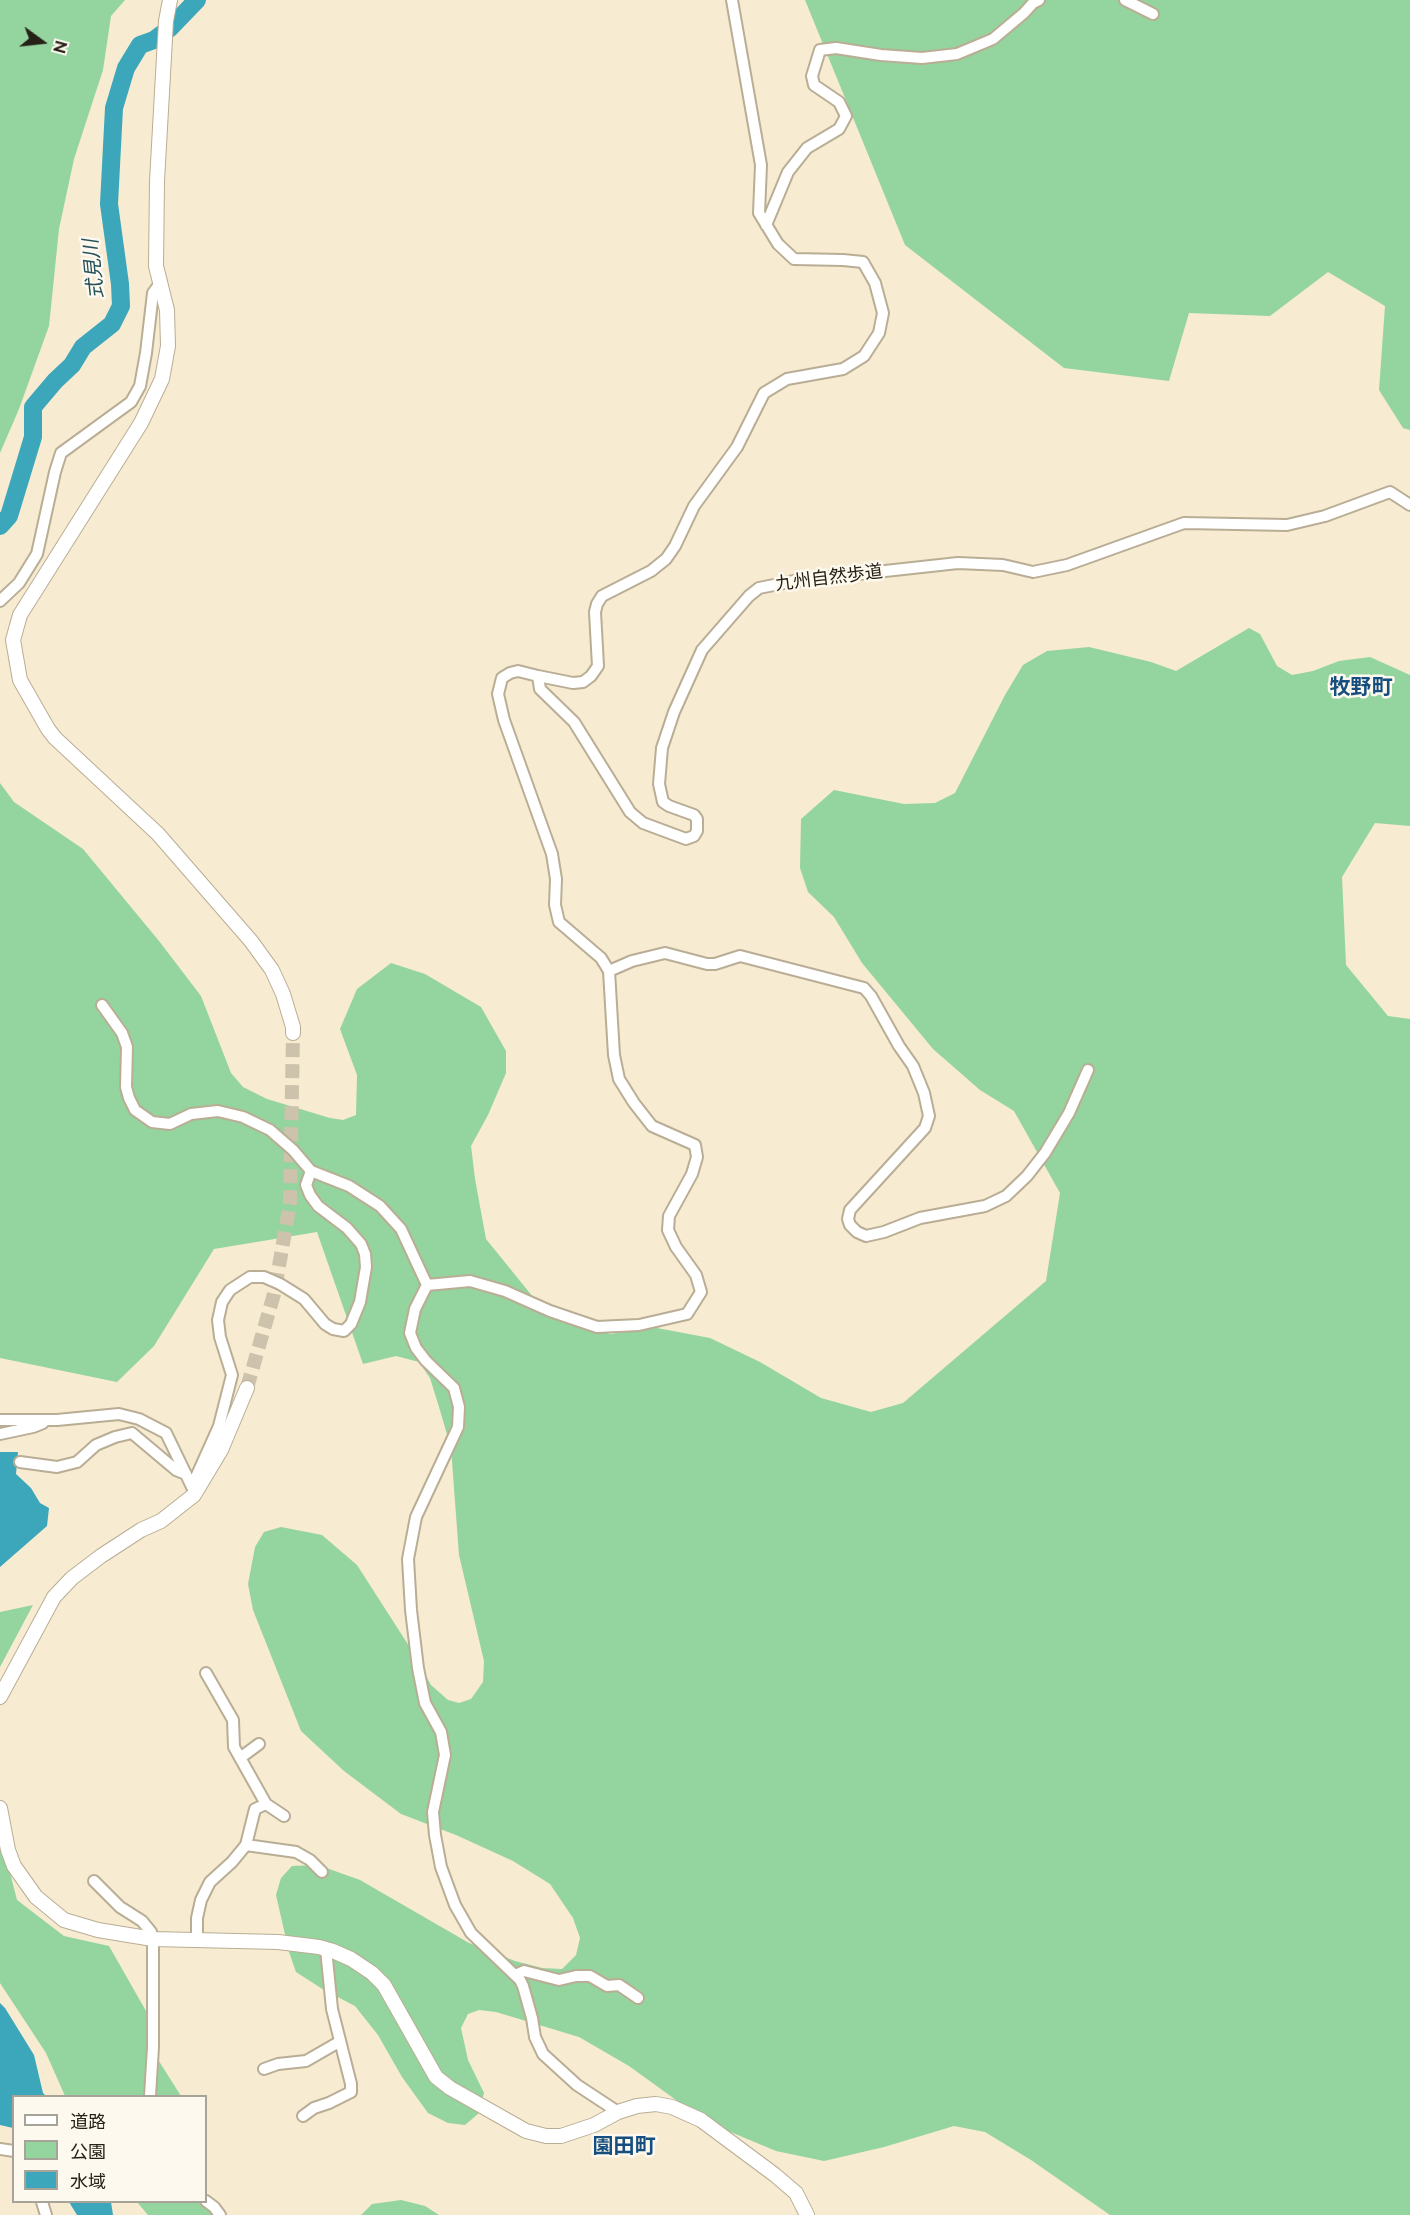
<!DOCTYPE html>
<html>
<head>
<meta charset="utf-8">
<style>
	body { margin:0 }
	#map { position:relative; width:1410px; height:2215px; overflow:hidden; background:#f7ebd1; font-family:Raleway,"Noto Sans JP",sans-serif }
	canvas { display:block }
	.legend { position:absolute; left:12px; top:2095px; width:195px; height:108px; box-sizing:border-box; background:#fef9ef; border:2px solid #a7a399; margin:0; padding:8px 10px; list-style:none; font-size:18px; color:#252117 }
	.legend li { display:flex; align-items:center; gap:12px; height:30px }
	.legend b { width:30px; border:2px solid #a7a399 }
	.north { position:absolute; left:12px; top:12px; width:60px; height:60px; -webkit-text-stroke:4px #fef9ef; paint-order:stroke; rotate:105deg; font-size:16px; font-weight:700; line-height:24px; text-align:center; color:#252117 }
	.north::after { content:''; display:block; margin:auto; width:21px; height:27px; background:#252117; clip-path:polygon(50% 0,100% 100%,50% 72%,0 100%) }
</style>
</head>
<body>
<div id="map">
<canvas width="1410" height="2215"></canvas>
<ul class="legend">
<li><b style="height:8px;background:#fff"></b>道路</li>
<li><b style="height:16px;background:#94d49f"></b>公園</li>
<li><b style="height:16px;background:#3ca6bb"></b>水域</li>
</ul>
<div class="north">N</div>
</div>
<script>
const ctx = document.querySelector('canvas').getContext('2d');
ctx.lineJoin = 'round';
function paint(path, color) { ctx.fillStyle = color; ctx.fill(path, 'evenodd'); }
const poly = rows => new Path2D(rows.map(r => 'M' + r).join(''));
function stroke(path, color, width, dash) { ctx.strokeStyle = color; ctx.lineWidth = width; ctx.lineCap = dash ? 'butt' : 'round'; ctx.setLineDash(dash || []); ctx.stroke(path); }
function write(font, color, halo, rows, align = 'center') {
  ctx.font = font + ' Raleway,"Noto Sans JP",sans-serif'; ctx.lineWidth = 5; ctx.setLineDash([]); ctx.textBaseline = 'middle'; ctx.strokeStyle = halo; ctx.fillStyle = color; for (const [text, x, y, turn = 0] of rows) {
    ctx.save(); ctx.translate(x, y); ctx.rotate((+turn || 0) * Math.PI / 180); ctx.textAlign = isNaN(turn) ? turn : align; if (halo) ctx.strokeText(text, 0, 0); ctx.fillText(text, 0, 0); ctx.restore();
  }
}
paint(poly([
	[0,0,125,0,111,16,103,70,74,159,59,229,49,326,19,409,0,453],
	[805,0,1410,0,1410,430,1403,428,1379,390,1385,306,1328,272,1270,316,1189,313,1169,381,1064,368,905,245],
	[1249,628,1260,634,1277,666,1292,675,1313,671,1339,661,1370,657,1410,675,1410,826,1375,823,1342,877,1346,965,1388,1016,1410,1019,1410,2215,1110,2215,1031,2160,985,2132,954,2126,884,2147,824,2161,776,2151,721,2128,676,2100,629,2066,579,2037,496,2012,479,2010,468,2014,461,2028,468,2060,484,2093,478,2114,465,2125,448,2123,428,2113,402,2077,378,2035,355,2006,324,1990,296,1972,289,1952,276,1895,281,1878,292,1866,318,1865,360,1880,469,1943,515,1961,542,1968,562,1969,576,1955,580,1938,573,1918,550,1884,513,1861,456,1835,401,1814,344,1771,301,1731,253,1610,248,1584,255,1547,264,1532,281,1527,322,1535,357,1565,409,1646,431,1685,448,1700,459,1703,471,1699,483,1682,484,1661,459,1555,451,1448,439,1407,430,1378,419,1362,396,1356,363,1364,317,1232,214,1249,154,1346,117,1382,0,1358,0,783,14,802,83,849,159,941,201,996,231,1073,243,1087,267,1099,330,1118,343,1120,356,1115,357,1075,340,1029,357,989,391,963,425,974,481,1007,506,1051,506,1073,488,1115,471,1146,475,1179,486,1239,533,1297,610,1334,657,1328,710,1338,760,1362,821,1398,871,1412,903,1403,1046,1281,1060,1193,1014,1111,980,1090,933,1049,862,963,834,917,808,892,800,868,801,819,834,790,904,804,935,803,955,793,1005,695,1023,665,1047,651,1089,647,1151,662,1176,671],
	[33,1605,0,1667,0,1612],
	[0,1834,17,1900,64,1936,109,1946,150,2018,157,2058,181,2096,65,2096,46,2053,0,1983],
	[206,2190,212,2215,148,2215,137,2202,206,2202],
	[401,2200,425,2206,439,2215,361,2215,372,2204]
]), '#94d49f');
paint(poly([
	[0,1452,18,1452,16,1474,31,1488,40,1503,49,1508,47,1526,0,1567],
	[0,2003,5,2008,34,2055,43,2093,46,2096,14,2096,13,2128,0,2125],
	[69,2202,111,2202,113,2215,77,2215]
]), '#3ca6bb');
stroke(poly([
	[0,526,9,516,33,437,33,407,55,381,72,365,83,347,112,324,121,306,120,284,109,204,114,108,126,68,140,45,154,40,170,28,197,0]
]), '#3ca6bb', 18);
stroke(poly([
	[247,1388,274,1294,290,1204,293,1033]
]), '#cdc3ac', 14, [14, 7]);
const minor = poly([
	[1125,0,1153,14],
	[766,225,788,172,807,148,839,129,846,116,839,102,814,85,812,76,820,50,836,48,881,55,922,58,957,54,993,39,1024,13,1033,3,1039,0],
	[0,601,19,583,37,554,55,472,61,453,131,402,140,386,146,353,153,293,161,282],
	[538,676,573,683,583,682,591,676,598,666,595,612,597,604,602,596,651,571,666,559,675,546,694,506,737,447,764,393,787,379,843,369,864,356,879,333,883,313,875,283,863,262,843,260,794,259,778,244,759,213,761,165,732,0],
	[609,971,632,961,665,953,707,964,715,964,740,956,864,988,871,996,899,1046,913,1066,924,1093,929,1116,925,1128,850,1210,848,1219,850,1225,857,1232,866,1236,884,1232,920,1218,985,1206,1006,1196,1027,1176,1045,1153,1069,1113,1088,1070],
	[102,1005,122,1033,127,1047,126,1087,129,1098,135,1110,152,1122,170,1124,191,1114,218,1111,243,1117,270,1130,293,1150,311,1171],
	[427,1285,470,1281,505,1291,550,1311,597,1327,639,1325,687,1314,701,1292,696,1275,676,1247,668,1230,669,1216,692,1174,697,1157,695,1145,652,1126,634,1103,619,1079,614,1055,609,971,601,958,559,922,555,905,556,879,552,854,504,720,498,694,502,678,510,673,518,671,538,676,540,689,574,722,630,812,643,823,686,839,694,836,697,831,697,819,694,815,669,806,663,802,659,784,662,748,674,712,702,650,749,596,759,588,794,581,958,563,1003,565,1033,572,1067,565,1184,523,1287,525,1325,516,1390,492,1410,505],
	[427,1285,415,1309,410,1333,416,1348,426,1361,454,1388,459,1407,458,1427,416,1517,408,1559,411,1610,418,1668,425,1703,441,1732,445,1755,433,1812,435,1835,441,1867,455,1905,471,1933,520,1980,523,1986,532,2018,535,2037,543,2054,577,2085,618,2112],
	[0,1420,57,1420,119,1414,139,1419,166,1433,193,1489],
	[0,1434,33,1427,43,1423],
	[20,1462,57,1467,77,1462,96,1445,115,1437,132,1433,176,1470,186,1474],
	[192,1486,219,1426,232,1375,220,1337,218,1320,222,1302,230,1290,250,1277,264,1277,280,1284,304,1299,325,1324,333,1329,344,1331,351,1324,360,1302,366,1267,365,1254,361,1244,347,1228,318,1206,310,1195,306,1185,311,1171,349,1186,380,1206,401,1229,427,1285],
	[206,1673,233,1720,234,1747,266,1804],
	[240,1758,259,1744],
	[246,1845,255,1809,266,1804,284,1816],
	[94,1881,120,1907,142,1921,151,1932,153,1939,153,2047,150,2096],
	[197,1940,197,1918,201,1900,210,1882,232,1862,246,1845,296,1852,310,1860,322,1872],
	[515,1975,524,1971,559,1980,576,1976,590,1976,607,1986,619,1985,638,1998],
	[264,2069,278,2064,306,2061,339,2042],
	[303,2116,314,2108,329,2103,351,2092,351,2084,332,2009,326,1949],
	[0,2149,14,2151],
	[206,2201,214,2207,220,2215],
	[42,2202,46,2215]
]);
const tertiary = poly([
	[170,0,166,21,157,181,156,266,167,310,168,346,162,379,141,423,20,615,13,640,20,680,48,729,55,738,158,834,251,941,272,970,283,994,293,1027,293,1033],
	[0,1697,54,1597,72,1578,101,1556,141,1530,161,1521,194,1495,221,1450,247,1388],
	[0,1808,8,1850,14,1866,36,1897,64,1920,98,1930,153,1939,278,1942,319,1947,333,1951,351,1959,372,1973,384,1985,436,2077,450,2088,526,2131,546,2136,561,2136,594,2125,618,2112,637,2106,656,2104,672,2107,701,2120,775,2175,796,2193,807,2215]
]);
stroke(minor, '#b9ae95', 14);
stroke(tertiary, '#b9ae95', 16);
stroke(minor, '#fff', 10);
stroke(tertiary, '#fff', 14);
write('18px', '#252117', '#fef9ef', [
	["九州自然歩道",829,578,-7]
]);
write('italic 20px', '#24515b', '#fef9ef', [
	["式見川",94,269,-96]
]);
write('bold 21px', '#154e7f', '#fef9ef', [
	["牧野町",1361,688],
	["園田町",624,2147]
]);
</script>
</body>
</html>
